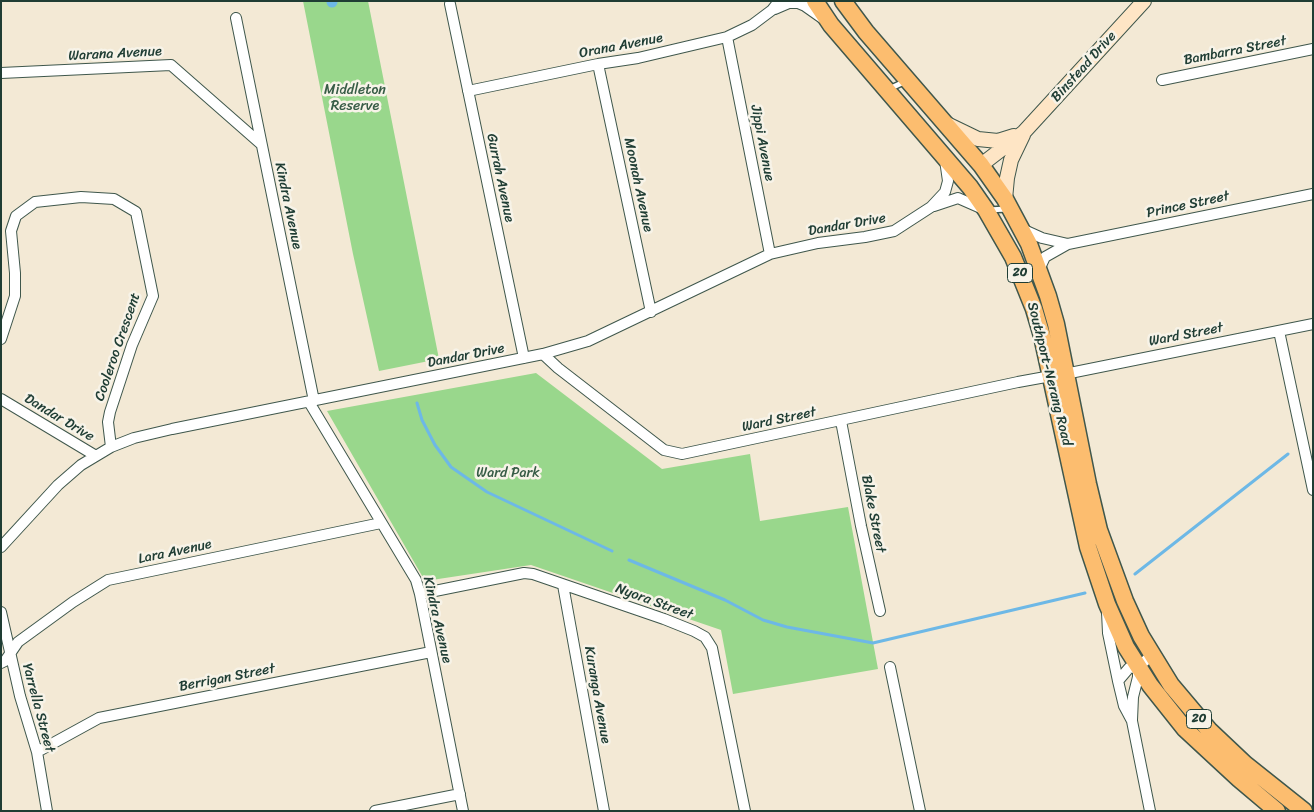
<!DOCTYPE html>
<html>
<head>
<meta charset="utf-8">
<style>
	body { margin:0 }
	#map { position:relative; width:1314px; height:812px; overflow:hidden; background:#f3e9d5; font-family:Sriracha,sans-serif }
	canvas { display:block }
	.frame { position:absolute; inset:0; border:2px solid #1f3d34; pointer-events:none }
</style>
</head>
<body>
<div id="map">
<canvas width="1314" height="812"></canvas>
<div class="frame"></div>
</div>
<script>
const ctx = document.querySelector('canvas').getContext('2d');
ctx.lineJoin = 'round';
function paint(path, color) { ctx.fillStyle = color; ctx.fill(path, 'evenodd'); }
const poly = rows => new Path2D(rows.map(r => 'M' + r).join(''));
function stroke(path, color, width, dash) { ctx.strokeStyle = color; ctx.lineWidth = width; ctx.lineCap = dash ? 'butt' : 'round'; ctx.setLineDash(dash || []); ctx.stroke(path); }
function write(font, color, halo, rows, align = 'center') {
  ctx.font = font + ' Sriracha,sans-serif'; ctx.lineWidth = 5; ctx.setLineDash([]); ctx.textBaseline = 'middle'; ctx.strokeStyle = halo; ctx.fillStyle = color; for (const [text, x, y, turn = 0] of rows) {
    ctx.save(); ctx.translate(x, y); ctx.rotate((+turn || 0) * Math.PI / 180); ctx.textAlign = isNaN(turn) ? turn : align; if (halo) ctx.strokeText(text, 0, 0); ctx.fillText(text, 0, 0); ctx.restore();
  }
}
paint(poly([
	[303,1,368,1,439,359,379,371,353,254],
	[536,373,662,469,750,454,760,521,848,507,878,669,733,694,721,630,531,565,425,581,327,411]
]), '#99d78c');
stroke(poly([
	[332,2,333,1],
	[417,403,422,420,435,445,451,467,487,492,612,551],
	[629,560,725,600,763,620,787,627,873,643,1085,593],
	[1135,574,1288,454]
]), '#6db8e6', 3);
stroke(poly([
	[332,1,332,2]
]), '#6db8e6', 11);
const lane = poly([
	[889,89,906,81],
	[988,210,1007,209]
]);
const street = poly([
	[450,4,524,358],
	[775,9,789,3,798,3,805,6,822,18],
	[236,18,314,401],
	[727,37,770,254],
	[598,64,651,312],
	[1,73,171,65,261,144],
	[1162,80,1313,49],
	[468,91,598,64,638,58,727,37,752,25,772,10,779,1],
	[934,206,958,198,983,209],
	[1022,229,1042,238,1068,244],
	[1039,270,1045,257,1068,244,1313,194],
	[1279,331,1313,490],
	[1,339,15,296,15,273,11,231,16,216,35,202,81,197,114,199,136,212,153,296,132,345,110,412,108,422,111,447],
	[543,354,558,368,664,450,682,454,1018,382,1051,376],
	[1065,374,1313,324],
	[1,399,96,456],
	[309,402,416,580,420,594,463,811],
	[841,421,861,526,880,611],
	[1,547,58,485,81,465,111,447,134,438,172,429,543,354,588,341,770,254,818,243,865,237,894,231,931,207,945,192,948,181,945,160],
	[563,585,604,811],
	[420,594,524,573,533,574,664,619,694,631,705,637,712,648,745,811],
	[1,612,20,696,37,752,47,811],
	[1107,612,1108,633,1118,681,1124,706,1132,721,1150,811],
	[1,663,5,661,18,642,73,602,108,580,381,523],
	[890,667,920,811],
	[1118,681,1129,668,1138,667,1152,655],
	[1132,720,1133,697,1138,677,1138,668],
	[37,752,99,718,431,652],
	[375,811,460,794]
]);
const secondary = poly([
	[947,124,978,139,998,141,1014,136],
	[981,165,1024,132,1144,1],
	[1005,199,1007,178,1011,160,1023,135]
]);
const primary = poly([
	[815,1,831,25,970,187,986,210,1013,257,1034,309,1042,336,1088,547,1107,604,1126,647,1150,685,1185,729,1239,779,1277,811],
	[843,1,866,32,981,165,1005,199,1029,244,1048,296,1056,324,1088,484,1099,530,1125,601,1141,636,1171,685,1209,730,1245,764,1304,811]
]);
stroke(lane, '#3f574c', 8);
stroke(street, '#3f574c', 12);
stroke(secondary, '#3f574c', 16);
stroke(primary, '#3f574c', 19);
stroke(lane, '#fff', 5);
stroke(street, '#fff', 10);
stroke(secondary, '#fee5c5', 14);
stroke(primary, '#fcbd6f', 16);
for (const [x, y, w] of [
	[1020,273,25],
	[1199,719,25]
]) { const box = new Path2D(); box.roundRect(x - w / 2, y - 9.5, w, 19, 4); ctx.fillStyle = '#f7f3e8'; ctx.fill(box); stroke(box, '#1f3d34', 1); }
write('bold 12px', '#1f3d34', null, [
	["20",1020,273],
	["20",1199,719]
]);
write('14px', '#1f3d34', '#f7f3e8', [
	["Orana Avenue",621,46,-11],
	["Bambarra Street",1235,51,-11],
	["Warana Avenue",115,54,-3],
	["Binstead Drive",1084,67,-48],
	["Jippi Avenue",762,143,79],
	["Gurrah Avenue",500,178,78],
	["Moonah Avenue",638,185,78],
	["Prince Street",1188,205,-12],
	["Kindra Avenue",288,206,78],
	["Dandar Drive",847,225,-10],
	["Ward Street",1186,335,-11],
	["Cooleroo Crescent",118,347,-71],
	["Dandar Drive",466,356,-11],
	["Southport-Nerang Road",1049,374,76],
	["Dandar Drive",59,418,31],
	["Ward Street",779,420,-12],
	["Blake Street",873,514,79],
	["Lara Avenue",175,552,-12],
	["Nyora Street",654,602,20],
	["Kindra Avenue",437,620,77],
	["Berrigan Street",227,678,-11],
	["Kuranga Avenue",597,695,80],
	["Yarrella Street",38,708,75]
]);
write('14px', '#375c46', '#f7f3e8', [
	["Middleton",355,90],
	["Reserve",355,106],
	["Ward Park",508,473]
]);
</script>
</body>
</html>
